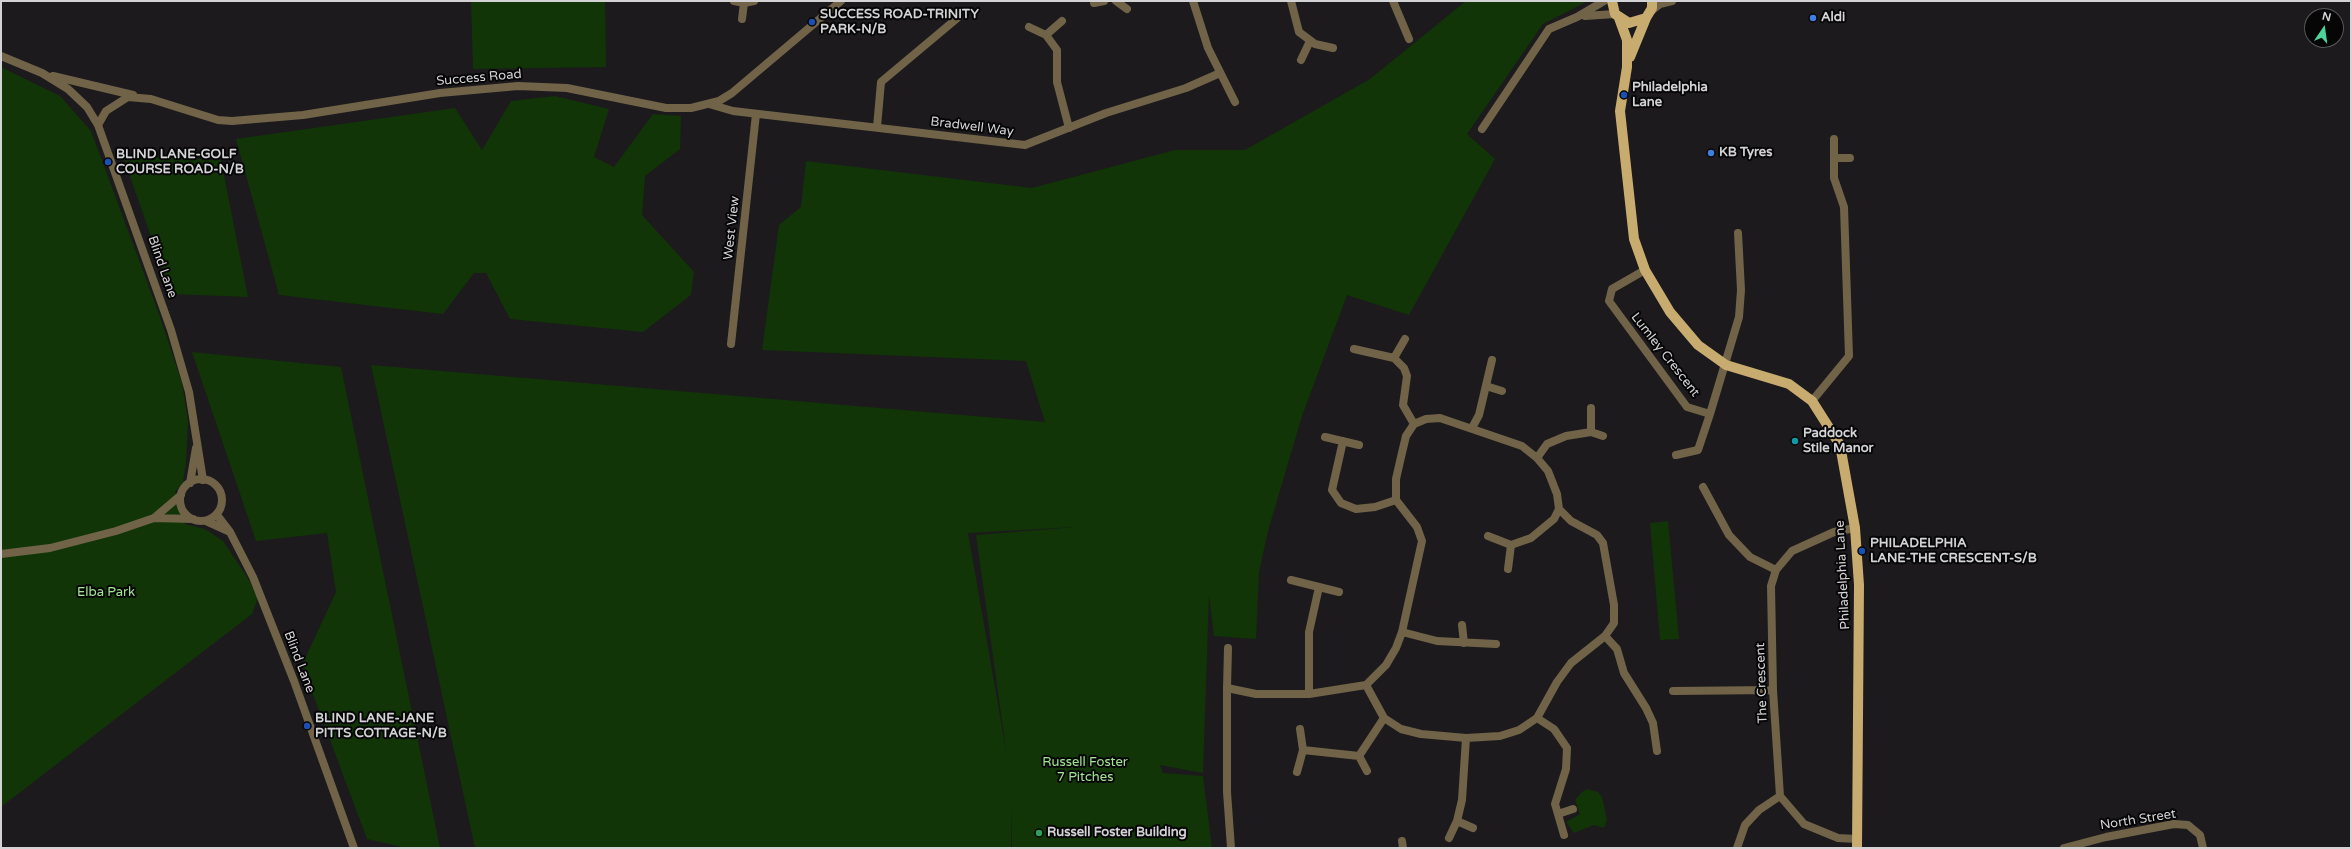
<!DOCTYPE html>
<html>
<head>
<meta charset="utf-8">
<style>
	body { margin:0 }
	#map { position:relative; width:2352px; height:849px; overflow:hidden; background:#1c1a1d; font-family:"Varela Round",sans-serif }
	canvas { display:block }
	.frame { position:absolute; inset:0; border:2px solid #d3d2d4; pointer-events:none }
	.north { position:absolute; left:2304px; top:8px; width:40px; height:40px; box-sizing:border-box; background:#060607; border:1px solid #585859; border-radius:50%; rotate:13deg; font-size:11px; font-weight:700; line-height:16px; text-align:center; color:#d3d2d4 }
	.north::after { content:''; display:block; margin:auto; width:14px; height:18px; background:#4cd49b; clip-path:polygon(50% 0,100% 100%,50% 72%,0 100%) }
</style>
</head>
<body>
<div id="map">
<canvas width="2352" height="849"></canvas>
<div class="frame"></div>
<div class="north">N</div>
</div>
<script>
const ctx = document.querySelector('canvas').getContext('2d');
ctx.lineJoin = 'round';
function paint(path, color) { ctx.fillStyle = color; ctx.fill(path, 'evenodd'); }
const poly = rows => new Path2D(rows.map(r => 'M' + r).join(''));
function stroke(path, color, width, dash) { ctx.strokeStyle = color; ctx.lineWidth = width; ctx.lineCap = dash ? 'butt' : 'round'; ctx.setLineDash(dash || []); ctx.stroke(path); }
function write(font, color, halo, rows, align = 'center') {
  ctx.font = font + ' "Varela Round",sans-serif'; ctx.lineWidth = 4; ctx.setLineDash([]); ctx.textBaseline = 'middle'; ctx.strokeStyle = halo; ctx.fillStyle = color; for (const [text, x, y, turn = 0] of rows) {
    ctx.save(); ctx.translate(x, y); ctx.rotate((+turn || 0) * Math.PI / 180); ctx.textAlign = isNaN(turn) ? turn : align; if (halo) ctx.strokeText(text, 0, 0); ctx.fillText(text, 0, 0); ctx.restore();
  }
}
paint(poly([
	[471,1,605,1,606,67,473,69],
	[1466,1,1588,1,1543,24,1467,134,1495,159,1409,315,1347,295,1302,416,1268,531,1259,572,1256,639,1214,636,1209,595,1203,773,1160,765,1163,773,1203,776,1212,848,1012,848,1011,808,1011,848,475,848,371,365,1045,422,1026,361,762,350,779,225,801,207,806,161,1032,188,1175,150,1245,150,1370,79],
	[1076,527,976,535,1007,756,968,533],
	[1,67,60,96,91,131,159,314,182,383,188,422,186,463,183,482,175,492,185,524,205,529,223,541,246,575,258,598,252,614,1,807],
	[555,96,609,109,594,157,614,167,653,114,681,116,680,149,645,176,642,215,694,272,691,295,643,332,510,319,486,273,474,273,443,314,279,295,236,139,455,108,482,150,511,101],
	[123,156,221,160,248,297,171,294],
	[192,352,341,367,440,848,407,848,367,839,302,665,336,592,327,533,256,541],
	[1668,521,1679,639,1660,640,1650,523],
	[1587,789,1598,792,1602,797,1607,820,1604,828,1594,825,1574,833,1566,822,1580,814,1575,800,1582,792]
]), '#113507');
stroke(poly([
	[734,1,744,3,754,1],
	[1116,1,1127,9],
	[1193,1,1208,48,1235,102],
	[1291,1,1299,32,1315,44,1333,48],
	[1393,1,1409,39],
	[1094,3,1104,1],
	[1649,13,1660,4,1672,1],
	[1585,16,1615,14],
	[742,19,744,3],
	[1029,27,1046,35,1057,50,1057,82,1069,128],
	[1046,35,1062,21],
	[1,56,42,73,68,89,87,107,98,125,171,330,189,392,203,480],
	[1301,60,1310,41],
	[53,76,133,95],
	[709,104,733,111,1025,145,1106,113,1186,88,1220,73],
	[98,125,106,111,128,97,151,99,218,120,232,121,303,115,440,93,518,86,567,88,666,108,691,108,719,101,732,93,841,1],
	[877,127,881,82,961,15],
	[1482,129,1549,29,1577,17,1604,1],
	[1834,158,1850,158],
	[1645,270,1612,289,1609,301,1687,407,1710,414,1739,317,1741,290,1738,233],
	[731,344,756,114],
	[1354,349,1394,358,1404,368,1407,376,1403,405,1414,424],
	[1394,358,1405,339],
	[1486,386,1502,391],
	[1812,401,1849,356,1844,207,1834,178,1834,139],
	[1472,428,1479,415,1492,360],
	[1591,432,1603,436],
	[1325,437,1359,445],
	[1343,441,1332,490,1341,503,1356,509,1375,507,1396,500],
	[1676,455,1698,450,1710,414],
	[1537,458,1547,444,1566,436,1591,432,1591,408],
	'180 500a21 21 0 1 1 42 0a21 21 0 1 1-42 0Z',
	[190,483,196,448],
	[1703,487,1729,535,1750,557,1776,570],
	[217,515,230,532,253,577,294,681,354,848],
	[154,518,193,519],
	[206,521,228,531],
	[1855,528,1834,532,1792,551,1776,570,1771,586,1773,690,1780,796,1804,824,1838,838,1857,839],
	[1488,536,1511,545,1531,538,1554,519,1559,509],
	[1,554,50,548,116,531,154,518,181,495],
	[1508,569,1511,545],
	[1291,580,1339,592],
	[1462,625,1464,643],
	[1402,632,1437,641,1496,644],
	[1605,636,1617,649,1624,673,1646,708,1653,723,1657,751],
	[1228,648,1227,688,1256,694,1309,694,1366,685,1384,718,1401,729,1421,734,1466,738,1500,736,1519,730,1537,718,1557,682,1571,663,1605,636,1614,623,1614,605,1603,543,1597,535,1571,521,1559,509,1557,494,1548,471,1537,458,1522,446,1440,418,1426,419,1414,424,1406,436,1401,457,1396,479,1396,500,1417,527,1422,541,1402,632,1396,648,1386,665,1366,685],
	[1227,688,1227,792,1231,848],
	[1673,691,1773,690],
	[1309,694,1309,632,1319,587],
	[1537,718,1554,729,1567,748,1566,769,1555,804,1564,835],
	[1303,750,1359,756,1367,771],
	[1359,756,1384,718],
	[1297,772,1303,750,1300,729],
	[1558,814,1573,809],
	[1457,821,1473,828],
	[1449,838,1457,821,1462,800,1466,738],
	[1402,841,1403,848],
	[1737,848,1745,825,1759,810,1780,796],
	[2064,848,2106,837,2174,824,2188,825,2200,835,2203,848]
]), '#706347', 8);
stroke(poly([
	[1612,1,1615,14,1629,23,1646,18,1652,8,1652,1],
	[1619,18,1627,40,1627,67,1620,111,1634,239,1645,270,1670,312,1698,345,1726,365,1789,384,1812,401,1840,445,1855,528,1859,585,1857,848],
	[1630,57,1646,18]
]), '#c8ac6f', 10);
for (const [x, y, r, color] of [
	[1813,18,4,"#3f7fe0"],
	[812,22,4,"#1a4fb4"],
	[1624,95,4,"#1a4fb4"],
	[1711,153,4,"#3f7fe0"],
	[108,162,4,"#1a4fb4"],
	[1795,441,4,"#0f9aa8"],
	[1862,551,4,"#1a4fb4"],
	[307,726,4,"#1a4fb4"],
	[1039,833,4,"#2e9e5b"]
]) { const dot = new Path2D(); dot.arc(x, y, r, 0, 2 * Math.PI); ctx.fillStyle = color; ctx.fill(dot); stroke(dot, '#060607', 1.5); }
write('bold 13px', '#d3d2d4', '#060607', [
	["SUCCESS ROAD-TRINITY",820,15],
	["PARK-N/B",820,30],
	["Aldi",1821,18],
	["Philadelphia",1632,88],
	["Lane",1632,103],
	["KB Tyres",1719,153],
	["BLIND LANE-GOLF",116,155],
	["COURSE ROAD-N/B",116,170],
	["Paddock",1803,434],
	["Stile Manor",1803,449],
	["PHILADELPHIA",1870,544],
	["LANE-THE CRESCENT-S/B",1870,559],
	["BLIND LANE-JANE",315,719],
	["PITTS COTTAGE-N/B",315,734],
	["Russell Foster Building",1047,833]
], 'left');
write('13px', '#d3d2d4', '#060607', [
	["Success Road",479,78,-5],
	["Bradwell Way",972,127,7],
	["West View",732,228,-84],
	["Blind Lane",162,267,71],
	["Lumley Crescent",1665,355,52],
	["Philadelphia Lane",1843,575,-93],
	["Blind Lane",299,662,69],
	["The Crescent",1762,683,-92],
	["North Street",2138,820,-9]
]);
write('13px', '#a2e592', '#060607', [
	["Elba Park",106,593],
	["Russell Foster",1085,763],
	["7 Pitches",1085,778]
]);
</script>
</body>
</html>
